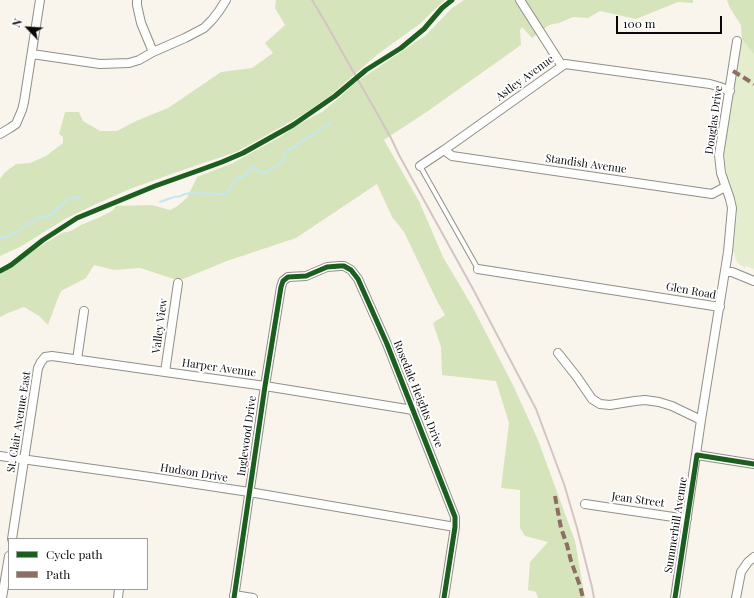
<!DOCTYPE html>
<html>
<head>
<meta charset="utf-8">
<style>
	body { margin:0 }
	#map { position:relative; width:754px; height:598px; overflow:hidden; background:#f9f5ec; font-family:"Playfair Display",serif }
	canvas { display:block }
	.legend { position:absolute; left:8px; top:538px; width:140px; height:52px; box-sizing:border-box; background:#fff; border:1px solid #9d9d9d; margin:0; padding:5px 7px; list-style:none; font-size:12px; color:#090909 }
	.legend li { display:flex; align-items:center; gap:8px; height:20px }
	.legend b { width:20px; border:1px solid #9d9d9d }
	.north { position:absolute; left:8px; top:8px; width:40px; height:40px; -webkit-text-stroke:3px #fff; paint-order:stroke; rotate:295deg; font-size:11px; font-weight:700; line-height:16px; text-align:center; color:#090909 }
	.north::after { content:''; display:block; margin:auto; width:14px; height:18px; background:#090909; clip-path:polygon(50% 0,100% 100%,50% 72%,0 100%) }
	.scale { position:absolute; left:616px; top:16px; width:106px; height:18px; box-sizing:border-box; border:2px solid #090909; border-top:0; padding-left:5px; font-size:12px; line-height:14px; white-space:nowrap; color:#090909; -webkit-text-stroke:3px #fff; paint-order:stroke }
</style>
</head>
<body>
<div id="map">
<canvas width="754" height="598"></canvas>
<ul class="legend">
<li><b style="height:5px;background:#1b5e20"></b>Cycle path</li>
<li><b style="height:5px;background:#8d6e63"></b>Path</li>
</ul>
<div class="north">N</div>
<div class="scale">100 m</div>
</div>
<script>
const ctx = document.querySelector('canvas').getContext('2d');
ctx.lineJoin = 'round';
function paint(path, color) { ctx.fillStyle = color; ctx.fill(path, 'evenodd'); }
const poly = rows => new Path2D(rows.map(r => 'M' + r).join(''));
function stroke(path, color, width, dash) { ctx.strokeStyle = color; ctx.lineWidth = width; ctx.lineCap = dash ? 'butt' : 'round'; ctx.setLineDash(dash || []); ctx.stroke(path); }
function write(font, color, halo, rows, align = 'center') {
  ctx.font = font + ' "Playfair Display",serif'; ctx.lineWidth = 4; ctx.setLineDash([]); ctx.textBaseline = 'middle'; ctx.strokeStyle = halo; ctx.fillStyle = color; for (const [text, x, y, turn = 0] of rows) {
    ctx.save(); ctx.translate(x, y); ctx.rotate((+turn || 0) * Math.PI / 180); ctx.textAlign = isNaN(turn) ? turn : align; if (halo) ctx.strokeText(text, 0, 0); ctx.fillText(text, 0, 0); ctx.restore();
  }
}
paint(poly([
	[727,0,754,0,754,269,746,266,745,268,739,264,736,260,734,252,733,251,737,216,736,201,727,175,725,165,724,153,742,39,741,25,730,8],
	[677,291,712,296,715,297,715,301,677,296]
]), '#e4edcd');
paint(poly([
	[276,0,445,0,432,12,421,23,378,54,331,95,302,115,258,140,236,152,177,172,130,189,94,205,65,219,20,247,0,256,0,179,4,173,16,164,30,163,46,156,63,143,63,137,59,134,65,112,79,112,83,121,100,131,117,131,136,121,168,108,221,72,252,68,273,53,265,43,285,25,275,8],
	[464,0,693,0,693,3,678,2,636,19,600,11,588,18,573,17,559,23,549,25,532,38,522,27,520,30,521,45,428,111,384,140,419,201,443,257,472,306,513,385,538,440,575,541,585,598,538,598,536,592,528,590,530,562,548,542,525,536,520,528,520,490,501,488,509,423,496,381,442,375,441,347,433,323,445,315,438,303,404,232,392,217,377,184,296,238,227,261,183,279,174,279,140,268,114,270,94,265,86,278,61,291,58,298,48,325,39,316,24,307,8,313,0,317,0,275,36,249,62,233,71,231,83,224,98,218,112,211,116,206,152,205,170,210,176,207,187,198,197,177,233,163,280,137,297,125,322,112,340,97,355,83,426,35,452,8],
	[727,0,754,0,754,54,742,39,741,25,730,8]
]), '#d6e4bb');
stroke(poly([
	[160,202,174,197,181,196,185,194,191,193,223,194,227,192,238,178,244,176,252,168,254,167,260,172,264,173,269,171,272,168,276,167,282,162,286,152,288,150,295,147,302,141,332,122],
	[0,238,10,236,31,222,38,218,45,217,51,215,68,199,77,197,81,199]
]), '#c4e7f1', 2);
const lane = poly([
	[420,166,478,269]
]);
const street = poly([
	[137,0,137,5,141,23,153,52],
	[520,0,562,66],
	[32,54,100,64,129,63,139,60,153,52,185,38,204,28,212,20,219,11,226,0],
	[0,134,10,128,16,124,22,110,24,102,40,0],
	[444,150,452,156,712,194,725,187],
	[420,166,444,150,565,64,710,84,720,87,730,91],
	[478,269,720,307],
	[725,272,732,272,754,281],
	[558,353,577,377,592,399,600,404,610,405,635,401,645,400,659,402,672,406,701,420],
	[77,360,84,311],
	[165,372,178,283],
	[697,455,754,464],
	[0,456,150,477,249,492,455,527],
	[585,504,687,519],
	[12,539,38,368,41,362,45,357,52,356,165,372,265,386,413,410],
	[234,595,253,598],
	[2,598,9,556],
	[118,598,119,589],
	[234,598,265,386,281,287,283,281,288,277,306,276,327,267,340,266,344,266,351,270,358,279,387,344,455,517,455,527,444,598],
	[675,598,701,420,728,252,732,208,730,199,721,173,719,155,737,41],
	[736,598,741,572,748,562,754,557]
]);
stroke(lane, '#918f8b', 6);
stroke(street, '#918f8b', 10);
stroke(lane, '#fefefc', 4);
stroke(street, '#fefefc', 8);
stroke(poly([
	[312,0,324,20,391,138,399,155,473,289,536,409,564,484,577,528,592,587,594,598]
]), '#d5c4c5', 2);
stroke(poly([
	[733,71,754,84],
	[555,496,561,528,567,545,571,561,580,586,583,598]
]), '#8d6e63', 4, [8, 4]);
stroke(poly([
	[0,271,11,265,43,240,77,218,155,186,200,170,222,162,243,153,293,125,335,96,366,70,401,48,424,29,442,8,452,0],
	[234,598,265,386,281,287,283,281,288,277,306,276,327,267,340,266,344,266,351,270,358,279,387,344,455,517,455,527,444,598],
	[675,598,697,455,754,464]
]), '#1b5e20', 5);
write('11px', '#090909', '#fff', [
	["Astley Avenue",525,78,-36],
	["Douglas Drive",714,120,-82],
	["Standish Avenue",586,164,8],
	["Glen Road",691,291,10],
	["Valley View",160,326,-82],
	["Harper Avenue",219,368,8],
	["Rosedale Heights Drive",418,394,68],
	["St. Clair Avenue East",19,422,-81],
	["Inglewood Drive",247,436,-82],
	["Hudson Drive",194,473,9],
	["Jean Street",638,500,8],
	["Summerhill Avenue",676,525,-81]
]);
</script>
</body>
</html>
